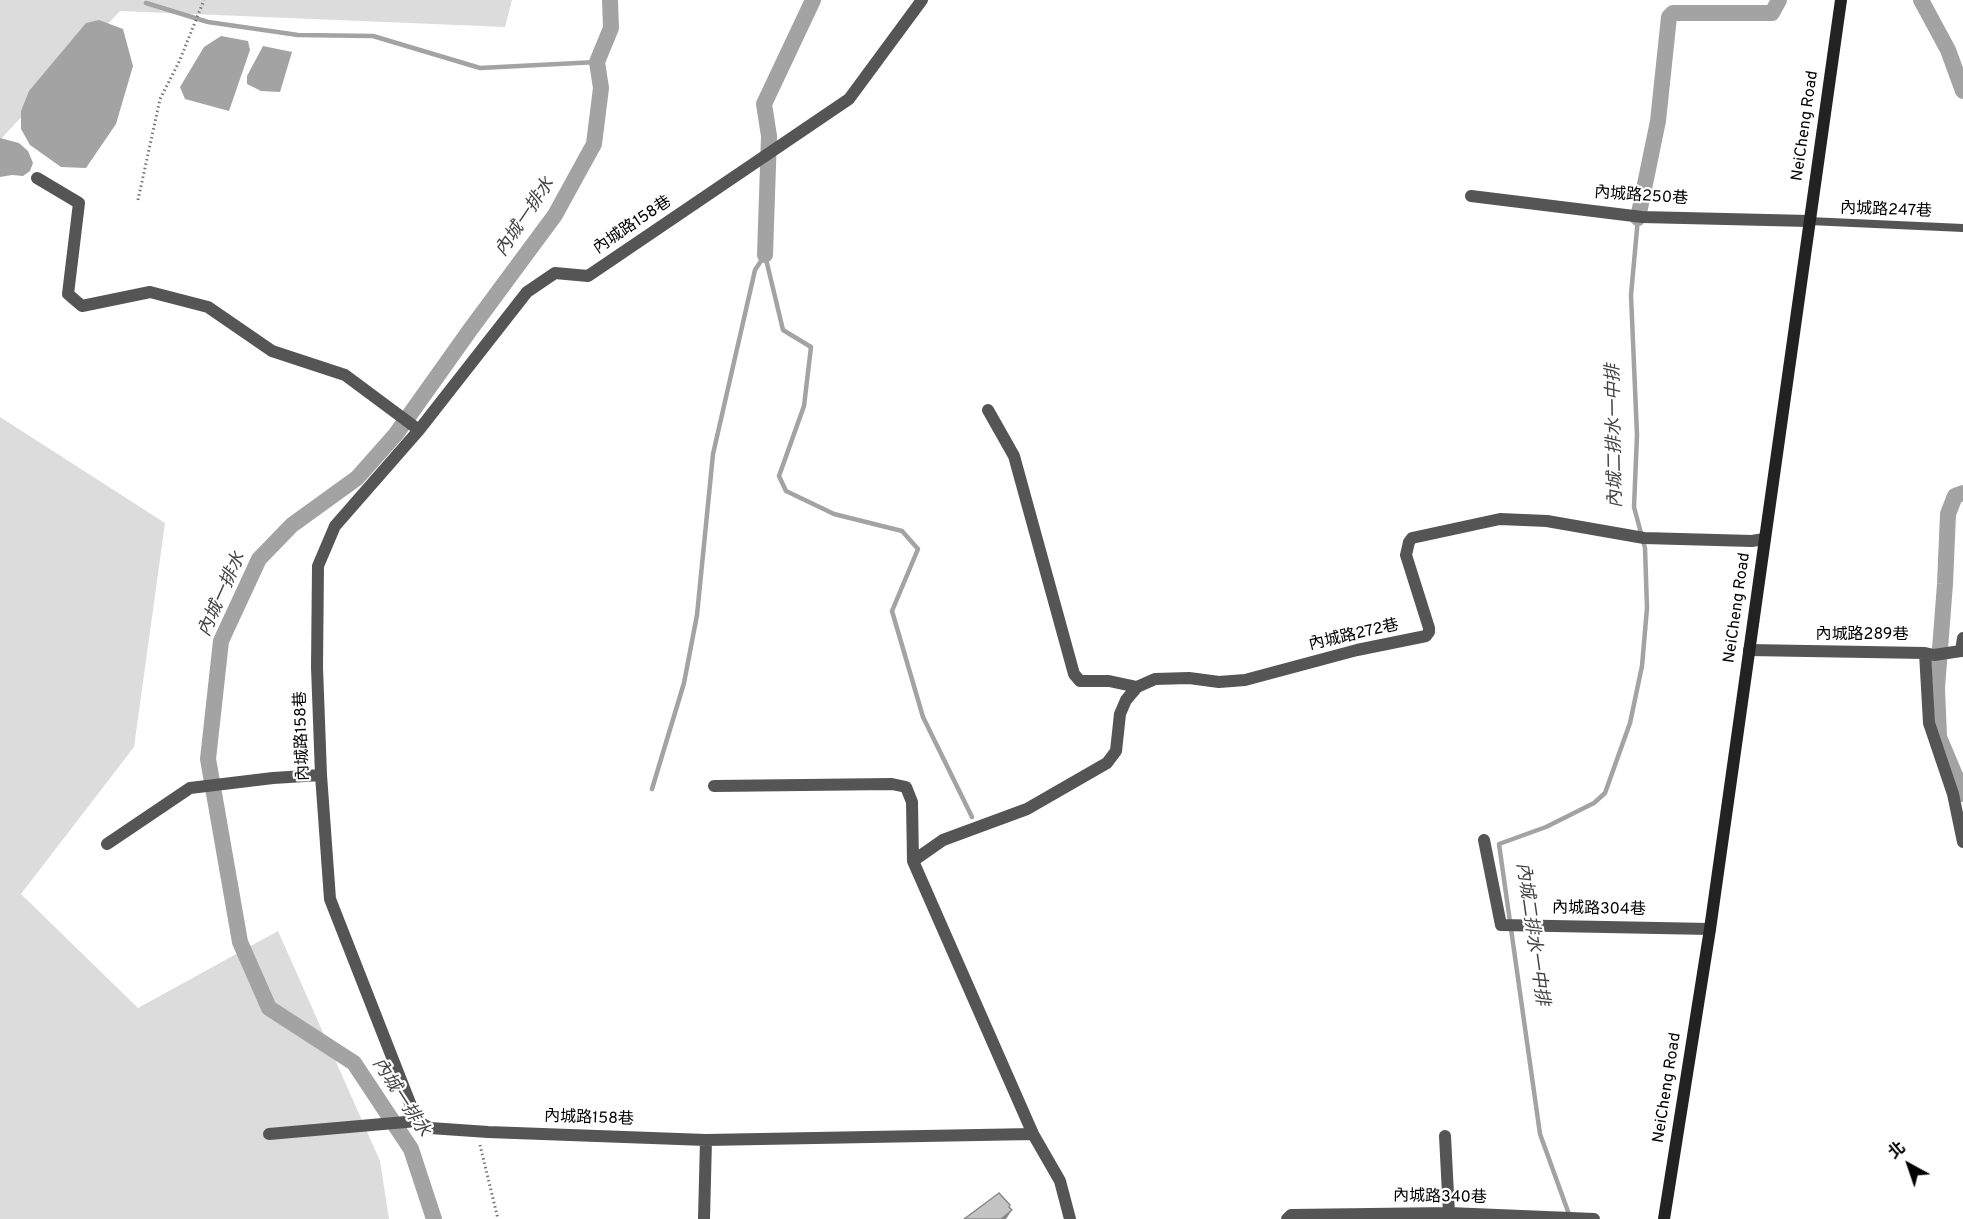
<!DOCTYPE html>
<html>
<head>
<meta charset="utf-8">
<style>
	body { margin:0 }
	#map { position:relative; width:1963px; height:1219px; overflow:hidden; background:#fff; font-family:Overpass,"Noto Sans TC",sans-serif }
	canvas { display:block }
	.north { position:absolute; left:1879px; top:1135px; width:60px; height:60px; -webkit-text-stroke:4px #fff; paint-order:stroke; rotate:320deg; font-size:16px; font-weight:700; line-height:24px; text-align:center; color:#000 }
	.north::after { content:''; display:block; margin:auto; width:21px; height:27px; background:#000; clip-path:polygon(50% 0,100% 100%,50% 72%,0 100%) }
</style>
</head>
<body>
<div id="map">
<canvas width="1963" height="1219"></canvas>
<div class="north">北</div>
</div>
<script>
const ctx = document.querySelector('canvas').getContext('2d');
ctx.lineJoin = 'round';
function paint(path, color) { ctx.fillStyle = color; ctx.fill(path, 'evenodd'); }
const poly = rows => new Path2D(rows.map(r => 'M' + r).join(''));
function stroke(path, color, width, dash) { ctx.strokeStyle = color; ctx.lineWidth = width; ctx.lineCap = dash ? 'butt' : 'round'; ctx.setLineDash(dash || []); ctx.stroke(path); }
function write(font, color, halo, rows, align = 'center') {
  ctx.font = font + ' Overpass,"Noto Sans TC",sans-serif'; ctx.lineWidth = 4.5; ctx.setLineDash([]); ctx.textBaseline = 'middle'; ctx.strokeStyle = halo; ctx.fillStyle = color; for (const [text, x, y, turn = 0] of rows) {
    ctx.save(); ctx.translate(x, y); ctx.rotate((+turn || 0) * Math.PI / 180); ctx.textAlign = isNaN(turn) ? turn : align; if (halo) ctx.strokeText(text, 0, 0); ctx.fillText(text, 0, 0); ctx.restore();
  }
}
paint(poly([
	[0,0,512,0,505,27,120,11,0,140],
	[0,417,165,523,134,747,21,894,138,1008,278,931,380,1161,389,1219,0,1219]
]), '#dcdcdc');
paint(poly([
	[99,20,123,29,133,66,116,124,86,168,61,167,30,145,21,129,21,111,29,91,86,23],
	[221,36,248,41,250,50,229,111,185,99,180,87,204,47],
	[263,46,292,52,280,92,261,91,247,84,247,76],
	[0,138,19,143,28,151,33,163,30,171,23,176,12,175,0,177]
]), '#a3a3a3');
stroke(poly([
	[146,3,208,22,298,35,373,36,480,68,597,62],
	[765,255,783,330,811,347,804,406,779,476,786,491,834,514,902,531,918,549,892,611,923,717,972,817],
	[652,789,684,683,697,615,713,454,755,270,765,255],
	[1570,1217,1540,1134,1499,844,1546,827,1594,803,1605,793,1630,723,1642,666,1647,608,1645,548,1634,507,1637,435,1631,295,1638,218]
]), '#a3a3a3', 4.5);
stroke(poly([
	[1921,0,1948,50,1963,91],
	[1638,218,1658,121,1669,17,1673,13,1772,13,1779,0],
	[765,255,769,136,764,104,813,0],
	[1963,493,1955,496,1948,514,1945,584,1937,688,1939,737,1963,794],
	[434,1219,411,1149,354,1063,269,1008,240,942,208,759,221,641,259,559,292,525,357,478,396,434,470,330,555,215,594,144,601,88,597,62,611,28,610,0]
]), '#a3a3a3', 16);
stroke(poly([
	[138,200,160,99,179,62,204,0],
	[480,1145,498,1219]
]), '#777', 3, [1.5, 3]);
stroke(poly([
	[1809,221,1963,228]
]), '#555', 8);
stroke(poly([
	[922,0,849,99,588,276,555,273,527,292,419,430,335,526,318,566,317,667,321,775,330,899,417,1121,430,1128,488,1132,706,1140,1033,1134],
	[37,178,79,203,68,294,82,306,150,292,208,307,272,351,345,375,419,430],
	[1471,196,1642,217,1809,221],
	[988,410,1014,456,1074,674,1080,681,1109,681,1137,687],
	[1749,650,1925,653,1934,655,1961,651,1963,638],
	[1925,653,1929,723,1953,794,1963,842],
	[714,786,892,784,906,787,912,802,913,861,1033,1134,1060,1181,1070,1219],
	[1484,840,1501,925,1710,929],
	[107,844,190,788,273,778,321,775],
	[913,861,943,840,1027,809,1107,763,1116,751,1120,714,1126,700,1137,687,1155,679,1189,678,1219,682,1245,680,1357,650,1426,636,1429,632,1429,628,1406,555,1409,542,1412,538,1500,519,1547,521,1644,538,1752,541,1764,539],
	[269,1134,417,1121],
	[1445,1136,1449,1213],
	[704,1219,706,1140],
	[1287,1219,1291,1215,1449,1213,1594,1219]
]), '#555', 12);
stroke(poly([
	[1664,1219,1710,929,1841,0]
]), '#222', 12);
paint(poly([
	[1010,1205,1001,1218,1012,1210,1006,1219,1000,1219]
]), '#898989');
const building = poly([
	[999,1193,1010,1205,1009,1207,1012,1210,1001,1219,964,1219,999,1193]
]);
paint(building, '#c4c4c4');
stroke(building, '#898989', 1.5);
write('16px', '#000', '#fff', [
	["NeiCheng Road",1806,126,-82],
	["內城路250巷",1641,197,4],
	["內城路247巷",1886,211,2],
	["內城路158巷",633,226,-34],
	["NeiCheng Road",1738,608,-82],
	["內城路272巷",1354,636,-13],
	["內城路289巷",1862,636],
	["內城路158巷",303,736,-92],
	["內城路304巷",1599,910,1],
	["NeiCheng Road",1668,1088,-81],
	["內城路158巷",589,1119,2],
	["內城路340巷",1440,1198,1]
]);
write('italic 18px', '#444', '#fff', [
	["內城一排水",526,218,-56],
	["內城二排水一中排",1616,436,-91],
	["內城一排水",223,595,-66],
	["內城二排水一中排",1531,934,82],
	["內城一排水",400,1098,57]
]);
</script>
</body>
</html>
